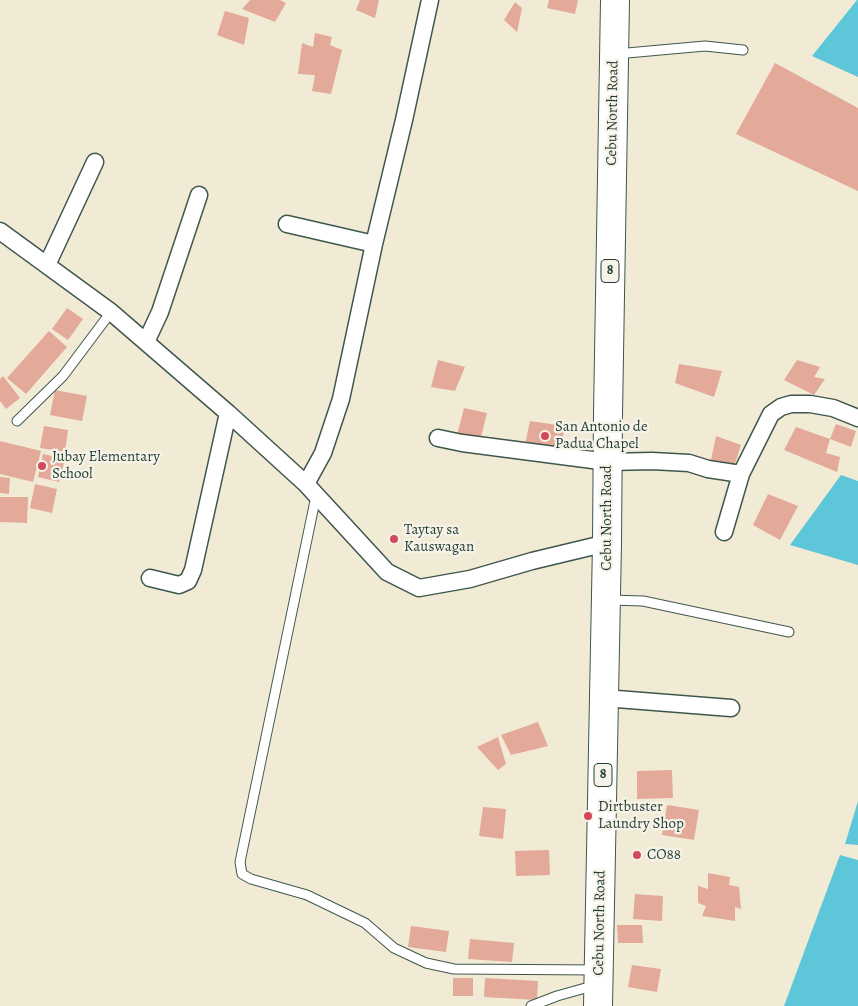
<!DOCTYPE html>
<html>
<head>
<meta charset="utf-8">
<style>
	body { margin:0 }
	canvas { display:block; background:#f1ebd5 }
</style>
</head>
<body>
<canvas width="858" height="1006"></canvas>
<script>
const ctx = document.querySelector('canvas').getContext('2d');
ctx.lineJoin = 'round';
function paint(path, color) { ctx.fillStyle = color; ctx.fill(path, 'evenodd'); }
const poly = rows => new Path2D(rows.map(r => 'M' + r).join(''));
function stroke(path, color, width, dash) { ctx.strokeStyle = color; ctx.lineWidth = width; ctx.lineCap = dash ? 'butt' : 'round'; ctx.setLineDash(dash || []); ctx.stroke(path); }
function write(font, color, halo, rows, align = 'center') {
  ctx.font = font + ' Alegreya,serif'; ctx.lineWidth = 4.5; ctx.setLineDash([]); ctx.textBaseline = 'middle'; ctx.strokeStyle = halo; ctx.fillStyle = color; for (const [text, x, y, turn = 0] of rows) {
    ctx.save(); ctx.translate(x, y); ctx.rotate((+turn || 0) * Math.PI / 180); ctx.textAlign = isNaN(turn) ? turn : align; if (halo) ctx.strokeText(text, 0, 0); ctx.fillText(text, 0, 0); ctx.restore();
  }
}
paint(poly([
	[857,0,858,0,858,77,812,56],
	[841,475,858,481,858,565,790,545],
	[858,801,858,845,845,844],
	[840,855,858,860,858,1006,784,1006]
]), '#5dc6d9');
paint(poly([
	[250,0,280,0,286,3,275,22,242,9],
	[360,0,379,0,375,18,356,10],
	[549,0,578,0,575,14,547,8],
	[515,2,522,8,517,32,504,20],
	[225,11,249,18,244,45,217,35],
	[315,33,332,37,330,45,342,50,331,94,312,91,315,75,298,74,302,43,313,47],
	[775,63,858,108,858,191,736,134],
	[67,308,83,319,68,340,52,329],
	[49,331,67,347,26,394,7,378],
	[438,360,465,367,455,391,431,387],
	[797,360,820,367,814,377,825,379,814,395,784,380],
	[679,364,722,371,714,397,675,383],
	[3,376,20,398,6,409,0,401,0,379],
	[55,390,87,396,82,421,50,415],
	[464,408,487,413,479,445,456,439],
	[530,421,564,426,562,450,525,445],
	[836,424,856,431,851,447,830,439,826,453,840,457,837,472,784,450,796,427,830,439],
	[44,426,68,430,65,452,40,448],
	[716,436,741,445,733,470,711,460],
	[0,441,41,451,33,482,0,474],
	[43,454,65,459,59,482,38,477],
	[0,477,10,478,9,494,0,493],
	[35,484,57,489,52,513,30,508],
	[768,494,798,506,780,540,753,525],
	[0,497,28,497,27,523,0,522],
	[538,722,548,746,511,755,501,735],
	[498,737,506,764,498,770,477,747],
	[672,770,673,798,637,799,637,771],
	[667,805,699,810,694,840,662,835],
	[483,807,506,809,503,839,479,836],
	[549,850,550,875,516,876,515,851],
	[708,873,730,877,729,885,739,887,741,909,735,907,735,921,702,916,706,906,698,903,698,886,708,889],
	[635,894,663,896,662,921,633,919],
	[617,925,642,925,643,943,618,943],
	[411,926,449,931,446,952,408,947],
	[470,939,514,943,512,962,468,959],
	[632,965,661,969,657,992,628,987],
	[453,978,473,978,473,996,453,996],
	[485,978,538,981,537,1000,484,997]
]), '#e3a999');
const lane = poly([
	[616,54,705,46,743,50],
	[17,421,63,376,111,312],
	[316,496,240,862,242,874,251,879,307,895,365,923,394,948,426,963,454,969,597,970],
	[609,600,643,601,789,632],
	[531,1006,557,996,596,985]
]);
const street = poly([
	[287,224,374,244],
	[0,231,111,312,228,413,306,484,387,572,419,588,470,579,532,561,607,543],
	[47,265,95,162],
	[146,342,160,312,199,195],
	[438,438,462,443,608,462,652,461,689,463,708,469,741,474],
	[306,484,323,453,341,399,374,244,404,120,430,0],
	[724,532,741,474,771,414,781,407,791,404,810,404,833,408,858,418],
	[150,578,179,585,188,581,193,570,228,413],
	[604,698,731,708]
]);
const highway = poly([
	[598,1006,607,543,608,414,615,0]
]);
stroke(lane, '#3e574c', 11);
stroke(street, '#3e574c', 19);
stroke(highway, '#3e574c', 30);
stroke(lane, '#fff', 9);
stroke(street, '#fff', 16);
stroke(highway, '#fff', 28);
for (const [x, y, r, color] of [
	[545,436,5,"#d1495b"],
	[42,466,5,"#d1495b"],
	[394,539,5,"#d1495b"],
	[588,816,5,"#d1495b"],
	[637,855,5,"#d1495b"]
]) { const dot = new Path2D(); dot.arc(x, y, r, 0, 2 * Math.PI); ctx.fillStyle = color; ctx.fill(dot); stroke(dot, '#f7f3e8', 2); }
for (const [x, y, w] of [
	[610,271,18],
	[603,775,18]
]) { const box = new Path2D(); box.roundRect(x - w / 2, y - 11.5, w, 23, 4); ctx.fillStyle = '#f7f3e8'; ctx.fill(box); stroke(box, '#1f3d34', 1); }
write('bold 14px', '#1f3d34', null, [
	["8",610,271],
	["8",603,775]
]);
write('15px', '#1f3d34', '#f7f3e8', [
	["Cebu North Road",613,113,-89],
	["Cebu North Road",607,518,-90],
	["Cebu North Road",600,923,-89]
]);
write('15px', '#1f3d34', '#f7f3e8', [
	["San Antonio de",555,427],
	["Padua Chapel",555,444],
	["Jubay Elementary",52,457],
	["School",52,474],
	["Taytay sa",404,530],
	["Kauswagan",404,547],
	["Dirtbuster",598,807],
	["Laundry Shop",598,824],
	["CO88",647,855]
], 'left');
</script>
</body>
</html>
